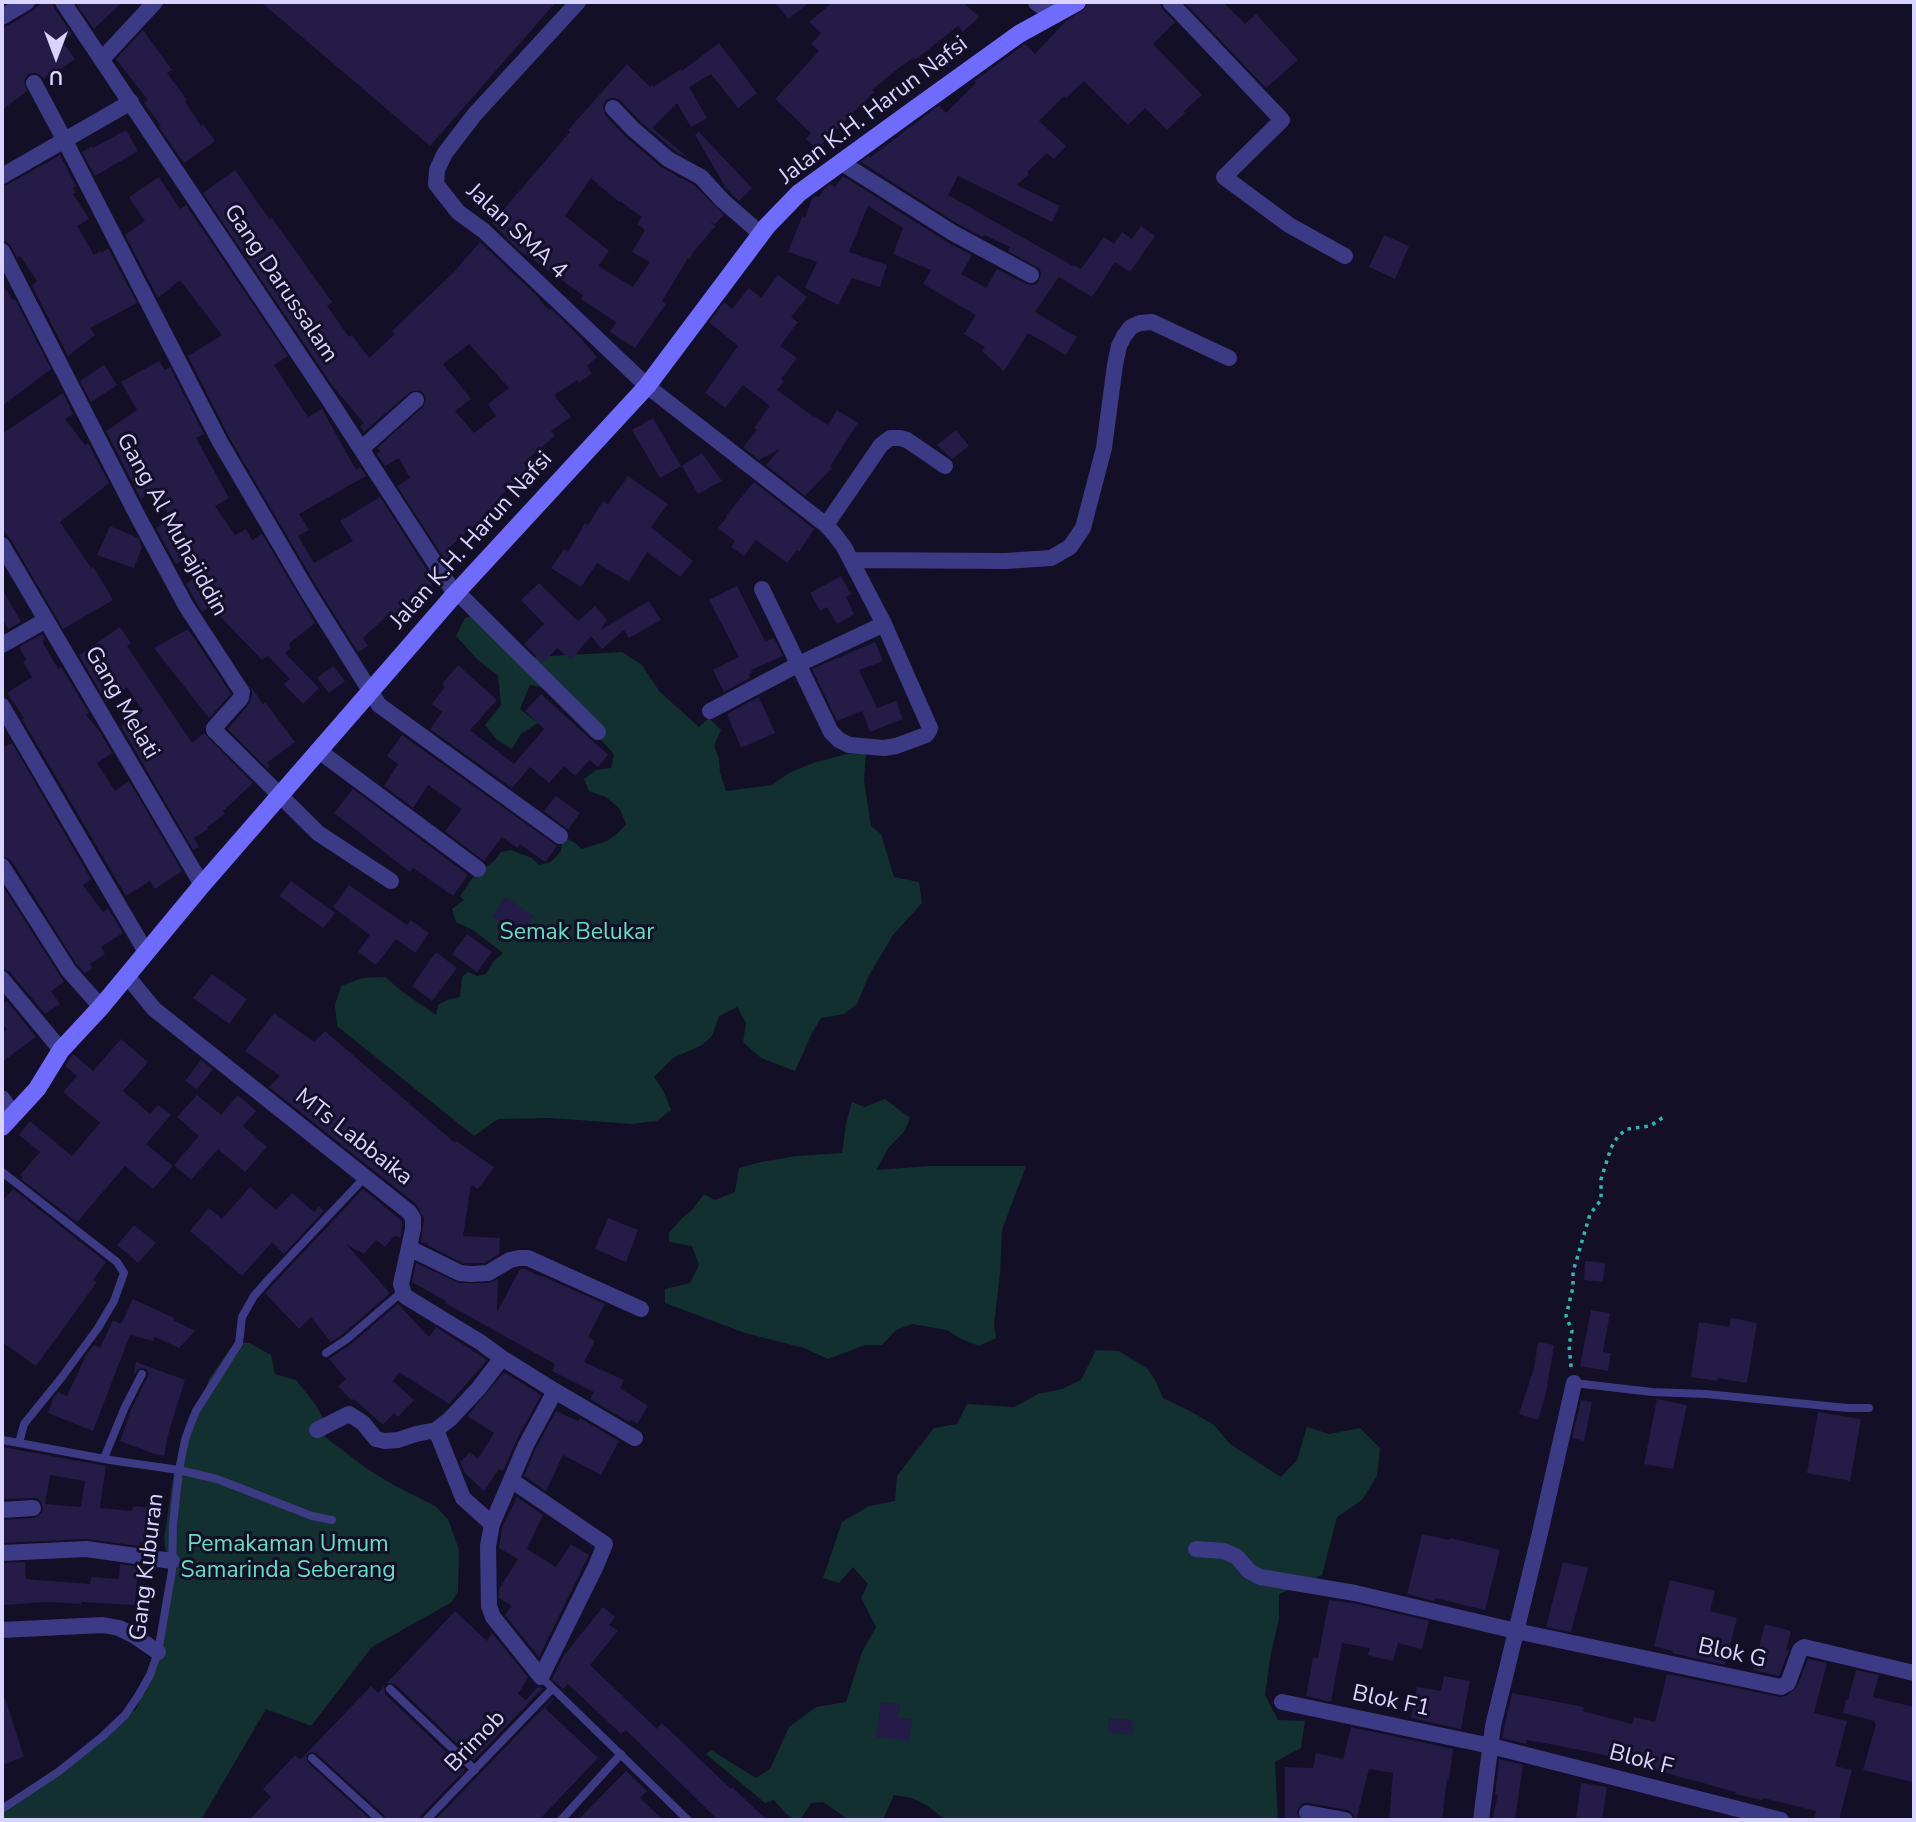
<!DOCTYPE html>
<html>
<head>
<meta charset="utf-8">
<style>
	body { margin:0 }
	#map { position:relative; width:1916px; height:1822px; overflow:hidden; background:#130f26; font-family:"Nunito Sans",sans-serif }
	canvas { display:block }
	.frame { position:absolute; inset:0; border:4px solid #d9d4ff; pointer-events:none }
	.north { position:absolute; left:21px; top:21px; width:70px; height:70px; -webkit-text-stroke:5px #130f26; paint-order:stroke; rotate:180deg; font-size:19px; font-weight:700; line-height:28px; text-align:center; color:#d9d4ff }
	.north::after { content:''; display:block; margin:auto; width:24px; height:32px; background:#d9d4ff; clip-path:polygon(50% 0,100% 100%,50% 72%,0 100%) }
</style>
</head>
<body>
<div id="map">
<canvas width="1916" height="1822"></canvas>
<div class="frame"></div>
<div class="north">U</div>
</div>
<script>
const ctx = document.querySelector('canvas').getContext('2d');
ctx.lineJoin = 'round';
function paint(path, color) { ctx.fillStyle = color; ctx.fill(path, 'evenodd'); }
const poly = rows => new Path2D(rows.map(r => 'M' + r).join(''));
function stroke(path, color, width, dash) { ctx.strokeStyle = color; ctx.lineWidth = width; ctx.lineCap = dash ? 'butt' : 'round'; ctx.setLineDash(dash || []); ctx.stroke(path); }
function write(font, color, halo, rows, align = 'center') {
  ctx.font = font + ' "Nunito Sans",sans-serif'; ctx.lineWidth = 6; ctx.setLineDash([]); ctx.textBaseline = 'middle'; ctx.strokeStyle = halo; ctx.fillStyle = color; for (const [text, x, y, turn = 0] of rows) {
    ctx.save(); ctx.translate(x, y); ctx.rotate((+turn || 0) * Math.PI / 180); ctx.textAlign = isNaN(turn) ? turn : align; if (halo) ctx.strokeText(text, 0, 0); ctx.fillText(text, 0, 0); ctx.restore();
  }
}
paint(poly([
	[479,614,500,644,535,657,622,652,642,665,659,691,699,727,709,718,721,730,714,746,719,758,720,773,726,791,772,785,789,773,813,763,847,754,866,753,864,780,871,826,881,834,894,877,919,882,922,903,893,935,868,977,857,1004,844,1014,821,1018,812,1033,795,1071,761,1058,743,1042,746,1023,737,1007,719,1016,712,1036,702,1045,673,1058,654,1077,664,1092,671,1110,657,1121,632,1124,551,1118,498,1119,474,1136,337,1026,335,1005,341,986,362,978,385,977,403,992,436,1015,438,1005,447,1000,460,997,462,977,468,972,477,976,486,974,493,962,503,953,473,930,456,922,452,909,464,900,460,896,473,877,495,860,501,852,511,850,532,858,539,865,551,862,561,851,562,842,542,824,575,843,582,849,607,841,617,834,626,824,620,809,606,797,589,791,584,779,596,770,611,768,614,754,600,739,542,687,530,685,520,709,538,723,521,734,512,749,496,739,485,725,501,705,498,676,478,660,456,636,465,618],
	[885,1099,910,1118,904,1132,889,1147,876,1170,930,1166,1026,1166,1002,1230,1000,1274,994,1324,996,1338,979,1346,961,1339,947,1330,912,1324,896,1330,882,1345,865,1345,828,1359,804,1348,745,1333,665,1303,665,1289,690,1283,699,1265,692,1246,669,1242,669,1233,681,1219,692,1210,704,1194,715,1200,735,1192,739,1168,761,1162,796,1156,842,1153,846,1124,852,1102,865,1107],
	[235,1342,249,1343,271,1355,275,1374,296,1380,315,1404,323,1418,325,1437,369,1470,397,1487,435,1506,448,1519,459,1550,458,1591,452,1602,372,1647,311,1726,266,1709,201,1820,2,1820,2,1814,136,1709,152,1670,170,1579,164,1539,174,1471,183,1441,204,1394,209,1379],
	[1096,1350,1119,1351,1148,1369,1156,1382,1163,1398,1188,1410,1214,1425,1230,1444,1281,1477,1297,1460,1307,1427,1329,1434,1360,1428,1380,1448,1377,1476,1362,1500,1337,1517,1322,1575,1279,1594,1279,1619,1271,1653,1265,1695,1278,1720,1305,1721,1301,1748,1275,1762,1278,1820,946,1820,926,1805,912,1798,894,1795,883,1820,849,1820,823,1802,811,1803,800,1820,795,1820,785,1813,774,1800,765,1803,706,1754,711,1750,756,1778,770,1769,789,1727,816,1707,846,1702,862,1652,876,1627,861,1598,868,1584,853,1567,839,1583,823,1578,842,1522,869,1506,895,1501,897,1476,934,1428,957,1424,967,1404,1014,1407,1038,1394,1062,1389,1081,1380]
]), '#12302f');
paint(poly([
	[43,2,53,2,54,8,72,34,62,41,75,59,50,77,48,75,44,79,40,75,35,73,28,74,24,82,27,91,2,110,2,27,7,26,32,11],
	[75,2,122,2,94,29],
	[261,2,556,2,430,146],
	[775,2,810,2,788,19],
	[833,2,963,2,979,17,963,32,958,26,915,60,913,58,900,67,872,90,874,92,817,149,806,139,811,133,775,99,819,51,811,44,821,33,809,22],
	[1088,2,1160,2,1162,9,1175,22,1153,44,1202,95,1184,111,1185,113,1167,130,1145,108,1128,125,1084,81,1066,98,1064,96,1039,121,1066,146,1054,159,1047,153,1027,172,1029,174,1017,185,1060,206,1052,222,958,176,948,195,1073,266,1073,265,1081,269,1104,237,1114,244,1122,232,1132,239,1141,226,1155,236,1130,272,1115,262,1092,297,1059,277,1035,312,1077,337,1066,355,1028,333,1004,371,982,351,985,347,964,334,976,315,923,284,931,270,893,254,903,228,868,206,849,252,887,265,880,287,852,278,838,305,805,288,817,262,788,252,802,217,805,218,812,198,815,196,819,197,824,189,830,184,835,187,843,176,947,242,972,255,961,274,986,288,997,269,1026,284,1032,285,1037,284,1041,275,1040,269,1008,251,1010,247,984,235,983,237,958,224,861,162,869,156,871,157,939,105,946,113,976,83,974,81,1025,44,1035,54,1066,21,1086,8],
	[1184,2,1223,2,1245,24,1256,14,1298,60,1266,88],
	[143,30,172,70,167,73,187,100,185,102,201,126,203,124,215,141,184,163,159,127,161,126,144,103,148,100,116,59],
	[719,43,757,93,738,108,711,74,689,87,707,118,691,127,677,103,652,128,690,159,674,150,640,121,620,100,615,98,610,98,605,101,603,106,605,115,626,137,661,167,694,185,724,215,715,224,709,221,716,226,693,252,690,259,688,258,662,301,666,304,635,348,610,332,616,322,581,299,583,295,519,250,492,223,570,132,568,130,627,64,650,87,652,85,653,87,681,69,682,71],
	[591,178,619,202,620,201,642,217,637,224,645,230,632,252,650,262,633,287,598,266,609,251,565,216],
	[126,130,138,151,95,176,82,152,92,146,93,148],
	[699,132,752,188,739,201,724,186,726,188,695,135],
	[60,155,76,186,72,188,76,192,73,194,89,219,77,226,94,255,100,251,102,253,108,248,137,303,90,328,95,335,68,356,32,286,37,281,20,256,17,258,11,246,7,242,2,241,2,186,7,185],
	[235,170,270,220,272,218,332,302,327,306,349,337,352,335,369,358,395,334,392,331,453,273,480,242,535,294,549,310,551,309,574,331,597,357,587,366,592,373,579,383,577,380,554,395,571,417,551,431,555,436,523,463,530,470,499,497,506,505,491,519,488,516,467,531,447,550,451,555,445,560,397,486,410,478,399,458,385,466,377,454,380,451,377,448,423,407,426,399,424,394,419,390,410,392,364,432,360,426,364,423,334,388,203,193],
	[469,344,509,388,488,404,496,416,474,433,455,411,471,399,443,364],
	[159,177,180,209,186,205,288,356,274,365,308,417,322,409,356,470,360,467,366,476,299,514,309,530,298,536,314,563,353,541,340,521,380,497,429,573,424,576,432,584,394,615,391,612,363,638,368,646,358,652,317,587,229,437,188,356,222,335,180,280,158,298,125,235,145,221,129,197],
	[1384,235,1409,246,1395,279,1369,267],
	[778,275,807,297,791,317,798,322,780,346,797,358,781,379,784,381,777,390,814,417,814,416,828,425,837,410,858,423,830,466,832,468,805,496,766,465,780,449,759,460,743,447,757,430,754,428,770,406,743,385,725,408,705,393,738,346,709,322,724,302,732,309,749,288,761,298],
	[2,284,13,300,15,299,51,369,2,406],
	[159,361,165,370,170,367,204,434,196,438,229,498,215,506,235,535,246,529,252,540,262,534,315,623,289,644,291,647,285,653,319,688,303,704,284,684,290,679,268,656,262,660,210,606,202,612,186,584,196,577,185,559,176,564,156,528,171,518,153,490,141,499,106,431,137,410,121,382],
	[104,365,117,385,91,402,80,381],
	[63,393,73,414,65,419,85,445,88,443,109,483,60,522,92,569,93,566,113,600,63,629,11,540,2,528,2,434],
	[653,418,681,466,660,478,632,430],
	[956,430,969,446,952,459,937,445],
	[702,453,722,481,698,494,682,466],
	[628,476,668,504,651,527,693,561,680,577,647,552,629,582,597,563,581,587,551,568,564,549,568,552,585,523,588,525,603,501,608,504],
	[754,482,814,529,799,552,797,550,787,563,756,540,744,556,731,547,735,541,718,528,727,517,726,516],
	[110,526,138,538,142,547,134,568,97,555],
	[841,576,851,594,846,597,854,614,837,624,827,607,820,611,810,593],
	[539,583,578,621,595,606,607,620,600,630,649,601,661,620,629,638,624,630,602,649,591,636,571,660,557,648,543,663,524,644,544,624,521,600],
	[737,586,765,641,774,638,783,656,751,670,752,672,749,674,750,678,724,692,713,670,739,657,709,600],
	[2,589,21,622,8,629,2,618],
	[120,627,131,643,127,646,192,743,204,733,253,783,223,811,225,814,207,827,208,829,194,838,199,847,193,850,121,726,143,711,127,687,106,702,79,655],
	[188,629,231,694,209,718,154,648],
	[42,634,45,640,42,641,58,669,61,667,89,713,86,715,101,733,112,753,97,763,115,791,129,781,182,871,155,889,150,881,126,896,22,719,24,718,7,693,32,677,23,662,26,660,19,647],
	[875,642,883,661,859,670,877,708,896,701,903,719,870,732,862,711,837,721,812,669],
	[458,665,497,700,470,730,514,764,544,729,525,711,541,694,608,755,598,767,590,760,575,776,564,766,549,783,530,767,512,788,430,729,442,712,432,704,445,687,442,684],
	[333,666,345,681,329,693,317,678],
	[251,687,263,704,265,702,295,742,267,763,270,766,268,769,228,729,249,704,252,694],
	[759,697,775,733,741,748,727,714],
	[402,735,557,846,545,862,520,844,517,848,502,837,484,861,445,831,462,809,428,785,413,808,384,786,398,764,387,756],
	[12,743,91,879,83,885,103,912,108,908,123,933,101,947,105,954,90,964,93,968,85,973,77,965,11,860,2,856,2,748],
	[353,789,468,875,453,896,413,868,410,872,334,813],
	[556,796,580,813,568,830,544,811],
	[291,881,335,913,323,928,279,896],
	[2,885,64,982,51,991,60,1004,45,1014,10,972,2,968],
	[349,885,407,925,411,920,429,933,415,953,396,939,376,965,358,952,370,935,333,907],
	[505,897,534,916,521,935,492,917],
	[467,934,492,952,477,972,452,954],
	[436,952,457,968,432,1001,412,986],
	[212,974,247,999,229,1024,193,998],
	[7,1001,36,1037,2,1062,2,1034,7,1030,2,1023,2,1005],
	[274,1013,314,1042,325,1031,455,1143,456,1141,494,1167,478,1189,471,1185,463,1236,500,1238,499,1254,485,1263,463,1263,427,1245,428,1243,421,1242,424,1218,416,1204,269,1087,280,1076,245,1051],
	[121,1039,148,1062,123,1091,150,1114,158,1105,171,1115,146,1144,173,1166,153,1189,125,1166,77,1222,21,1179,23,1177,20,1175,40,1152,19,1135,30,1121,72,1156,100,1123,63,1092,77,1076,65,1066,73,1054,93,1071],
	[201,1060,213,1069,197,1089,185,1081],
	[197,1095,221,1115,238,1095,256,1111,243,1126,267,1147,245,1172,218,1149,191,1180,174,1165,199,1136,177,1117],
	[250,1187,276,1210,292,1193,314,1212,319,1206,324,1211,284,1254,272,1242,242,1276,190,1231,209,1208,222,1219],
	[13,1189,106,1262,93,1280,97,1282,36,1366,2,1342,2,1201],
	[363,1189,402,1221,401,1237,394,1236,385,1247,376,1240,364,1254,346,1244,390,1293,343,1334,331,1342,311,1317,299,1329,265,1293],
	[608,1218,638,1230,626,1262,595,1249],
	[134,1225,156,1243,138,1263,117,1245],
	[1585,1261,1605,1263,1603,1282,1584,1280],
	[416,1263,459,1283,489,1283,498,1279,497,1312,520,1269,525,1269,541,1277,542,1276,605,1304,588,1337,595,1341,584,1362,624,1380,620,1388,648,1406,637,1424,631,1420,629,1422,590,1399,594,1392,552,1371,555,1364,445,1303,446,1301,412,1282],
	[133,1299,174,1318,173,1320,195,1331,179,1348,155,1337,153,1341,130,1335,93,1431,48,1413,54,1397,58,1392,67,1396,86,1355,94,1345,100,1348,113,1320,121,1324],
	[398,1304,429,1337,436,1327,487,1360,449,1404,399,1372,393,1381,414,1400,398,1417,394,1413,383,1425,354,1399,352,1401,338,1386,346,1379,329,1359,351,1344],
	[1591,1310,1610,1313,1603,1352,1611,1353,1608,1371,1580,1366],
	[1731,1318,1757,1323,1747,1383,1718,1378,1717,1381,1691,1377,1699,1322,1729,1327],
	[1538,1342,1554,1345,1546,1393,1538,1420,1519,1414,1534,1368],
	[136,1362,185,1380,169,1431,164,1456,152,1453,120,1441,131,1410,149,1374,146,1369,141,1368,137,1370,134,1376],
	[504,1372,541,1395,516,1441,503,1471,499,1469,484,1491,465,1473,460,1462,470,1452,478,1459,494,1433,467,1416],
	[1657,1399,1687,1405,1673,1469,1644,1464],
	[1581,1400,1592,1402,1584,1441,1572,1438],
	[556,1411,578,1421,580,1418,619,1441,601,1475,563,1455,546,1491,524,1476,535,1450],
	[1818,1412,1861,1419,1850,1481,1807,1473],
	[2,1447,106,1466,100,1508,132,1511,133,1506,153,1508,150,1543,140,1542,140,1546,86,1539,2,1543,2,1520,34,1518,42,1513,43,1508,41,1502,37,1498,2,1499],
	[50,1475,85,1481,81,1507,45,1504],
	[517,1497,543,1515,527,1549,556,1567,571,1544,589,1555,539,1657,505,1615,512,1606,499,1598,499,1589,518,1559,499,1548,502,1527],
	[1422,1534,1449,1540,1450,1538,1500,1550,1485,1610,1435,1598,1434,1601,1407,1594],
	[25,1562,26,1579,90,1584,91,1577,119,1579,120,1564,138,1567,135,1605,81,1602,81,1604,48,1602,2,1605,2,1563],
	[1563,1562,1588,1568,1571,1632,1546,1627],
	[1670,1580,1715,1591,1710,1611,1737,1618,1725,1665,1672,1653,1673,1651,1654,1646],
	[1329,1600,1353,1603,1429,1621,1422,1649,1398,1643,1393,1661,1368,1655,1370,1648,1342,1643,1331,1702,1306,1696,1313,1658,1318,1658],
	[603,1607,615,1617,609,1625,618,1631,590,1665,657,1729,662,1723,731,1789,732,1787,767,1820,718,1820,626,1730,621,1734,568,1684,563,1689,552,1679,564,1655],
	[455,1611,487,1641,492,1633,528,1677,518,1694,526,1700,537,1687,543,1688,474,1760,395,1684,387,1683],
	[1765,1624,1791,1631,1786,1650,1789,1650,1779,1676,1753,1670],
	[1808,1659,1827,1663,1814,1713,1847,1721,1835,1766,1852,1770,1839,1820,1824,1820,1814,1818,1816,1811,1763,1798,1762,1800,1735,1794,1736,1792,1666,1773,1623,1760,1623,1759,1550,1744,1526,1740,1526,1744,1502,1738,1512,1693,1584,1707,1583,1711,1632,1724,1634,1717,1655,1722,1667,1674,1780,1697,1786,1696,1797,1687],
	[1856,1670,1879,1675,1873,1697,1914,1707,1914,1774,1912,1782,1863,1770,1876,1724,1874,1723,1875,1721,1843,1713,1846,1699,1848,1700],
	[1444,1676,1470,1681,1461,1729,1411,1718,1417,1687,1441,1691],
	[371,1686,378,1693,384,1686,385,1694,465,1770,421,1815,420,1820,386,1820,384,1815,316,1753,311,1752,306,1756,308,1763,371,1820,249,1820,271,1797,263,1789,295,1755,300,1760],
	[5,1698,24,1757,2,1765,2,1699],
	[553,1698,554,1699,545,1708,598,1758,539,1820,435,1820],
	[881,1702,900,1704,898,1717,912,1719,909,1741,876,1737],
	[1109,1718,1133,1720,1132,1735,1108,1732],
	[1351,1727,1453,1749,1449,1780,1447,1779,1442,1820,1389,1820,1393,1773,1369,1769,1356,1820,1352,1813,1348,1810,1308,1803,1303,1803,1299,1807,1297,1812,1300,1820,1285,1820,1285,1767,1313,1768,1316,1753,1343,1759],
	[1499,1759,1523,1765,1515,1820,1492,1820,1498,1795,1495,1795],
	[626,1771,647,1791,640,1798,663,1820,578,1820],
	[1581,1783,1607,1787,1602,1820,1576,1820]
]), '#241b47');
stroke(poly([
	[1571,1367,1569,1345,1572,1331,1566,1316,1573,1287,1573,1272,1590,1214,1601,1200,1601,1179,1611,1148,1618,1136,1627,1129,1650,1126,1665,1116]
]), '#2fb8b0', 3.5, [3.5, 5]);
stroke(poly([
	[2,1172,117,1262,124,1273,114,1301,98,1328,62,1377,24,1424,19,1443,110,1460,179,1470,173,1524,172,1571,158,1652,150,1675,138,1696,125,1715,103,1736,58,1772,2,1809],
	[326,1353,347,1339,403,1291],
	[1574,1383,1652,1392,1706,1394,1847,1408,1869,1408],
	[2,1440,19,1443],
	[104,1458,125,1407,142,1374],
	[332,1520,312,1516,217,1479,179,1470,185,1440,191,1423,196,1411,239,1343,242,1317,254,1296,268,1280,365,1177],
	[541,1677,688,1820],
	[390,1689,475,1770],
	[312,1758,380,1820],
	[426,1820,552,1689],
	[561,1820,621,1754]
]), '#3d3a85', 8);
stroke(poly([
	[63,2,330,401,455,594],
	[578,2,475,114,445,153,437,170,436,184,458,212,484,231,647,386,826,525,835,535,844,547,884,624,930,728,929,731,926,735,896,746,884,748,849,745,839,740,831,732,762,589],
	[1170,2,1282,120,1224,177,1289,225,1345,256],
	[2,17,27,2],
	[102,59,155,2],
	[34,83,65,141,220,442,308,592,379,705,560,836],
	[613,108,633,129,668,159,701,177,723,201,761,234],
	[842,163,953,233,1031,275],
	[2,176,131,102],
	[2,251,136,513,186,606,242,692,241,698,214,728,214,730,318,833,391,881],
	[361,449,416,400],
	[826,525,881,445,890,438,900,438,907,440,945,466],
	[2,545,202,885],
	[851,560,1005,561,1051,558,1070,547,1083,528,1104,448,1115,365,1119,346,1124,336,1131,327,1140,323,1152,322,1229,358],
	[457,592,598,732],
	[2,645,46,620],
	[2,706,146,952],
	[710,711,799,664,884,624],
	[319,751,478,869],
	[2,866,69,971,101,1007],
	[127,976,154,1009,409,1212,413,1218,413,1229,401,1284,404,1295,408,1298,480,1342,502,1358,555,1391,635,1438],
	[2,979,61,1050],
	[2,1098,13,1114],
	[409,1248,460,1273,471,1274,488,1273,510,1260,519,1258,528,1258,641,1309],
	[317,1430,349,1414,363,1423,376,1439,385,1441,398,1440,416,1434,436,1430,450,1419,478,1389,502,1358],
	[436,1430,463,1498,492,1524],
	[511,1480,605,1544,596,1566,541,1677,493,1617,489,1606,488,1546,492,1524,511,1480,526,1445,555,1391],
	[2,1510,33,1508],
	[1196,1549,1224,1551,1237,1557,1249,1571,1260,1577,1355,1593,1516,1631,1776,1686,1781,1687,1788,1683,1800,1650,1804,1647,1914,1673],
	[2,1553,86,1549,172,1561],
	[2,1630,103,1625,119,1628,133,1635,158,1652],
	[1282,1702,1491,1746,1781,1820],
	[1307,1813,1345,1820],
	[1481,1820,1493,1726,1539,1537,1574,1383]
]), '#3d3a85', 16);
stroke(poly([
	[1037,2,1055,14]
]), '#3d3a85', 18);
stroke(poly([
	[2,1127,37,1089,61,1050,101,1007,202,885,455,594,647,386,767,226,799,193,912,111,1019,34,1077,2]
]), '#6f6bff', 18);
write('23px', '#d9d4ff', '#130f26', [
	["Jalan K.H. Harun Nafsi",874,111,-37],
	["Jalan SMA 4",516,232,43],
	["Gang Darussalam",280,284,56],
	["Gang Al Muhajiddin",171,525,61],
	["Jalan K.H. Harun Nafsi",472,541,-48],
	["Gang Melati",121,703,60],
	["MTs Labbaika",353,1138,38],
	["Gang Kuburan",148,1567,-83],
	["Blok G",1732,1654,12],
	["Blok F1",1391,1702,12],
	["Brimob",476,1742,-46],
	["Blok F",1641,1761,14]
]);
write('23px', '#5fe0c0', '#130f26', [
	["Semak Belukar",577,933],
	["Pemakaman Umum",288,1545],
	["Samarinda Seberang",288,1571]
]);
</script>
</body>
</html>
